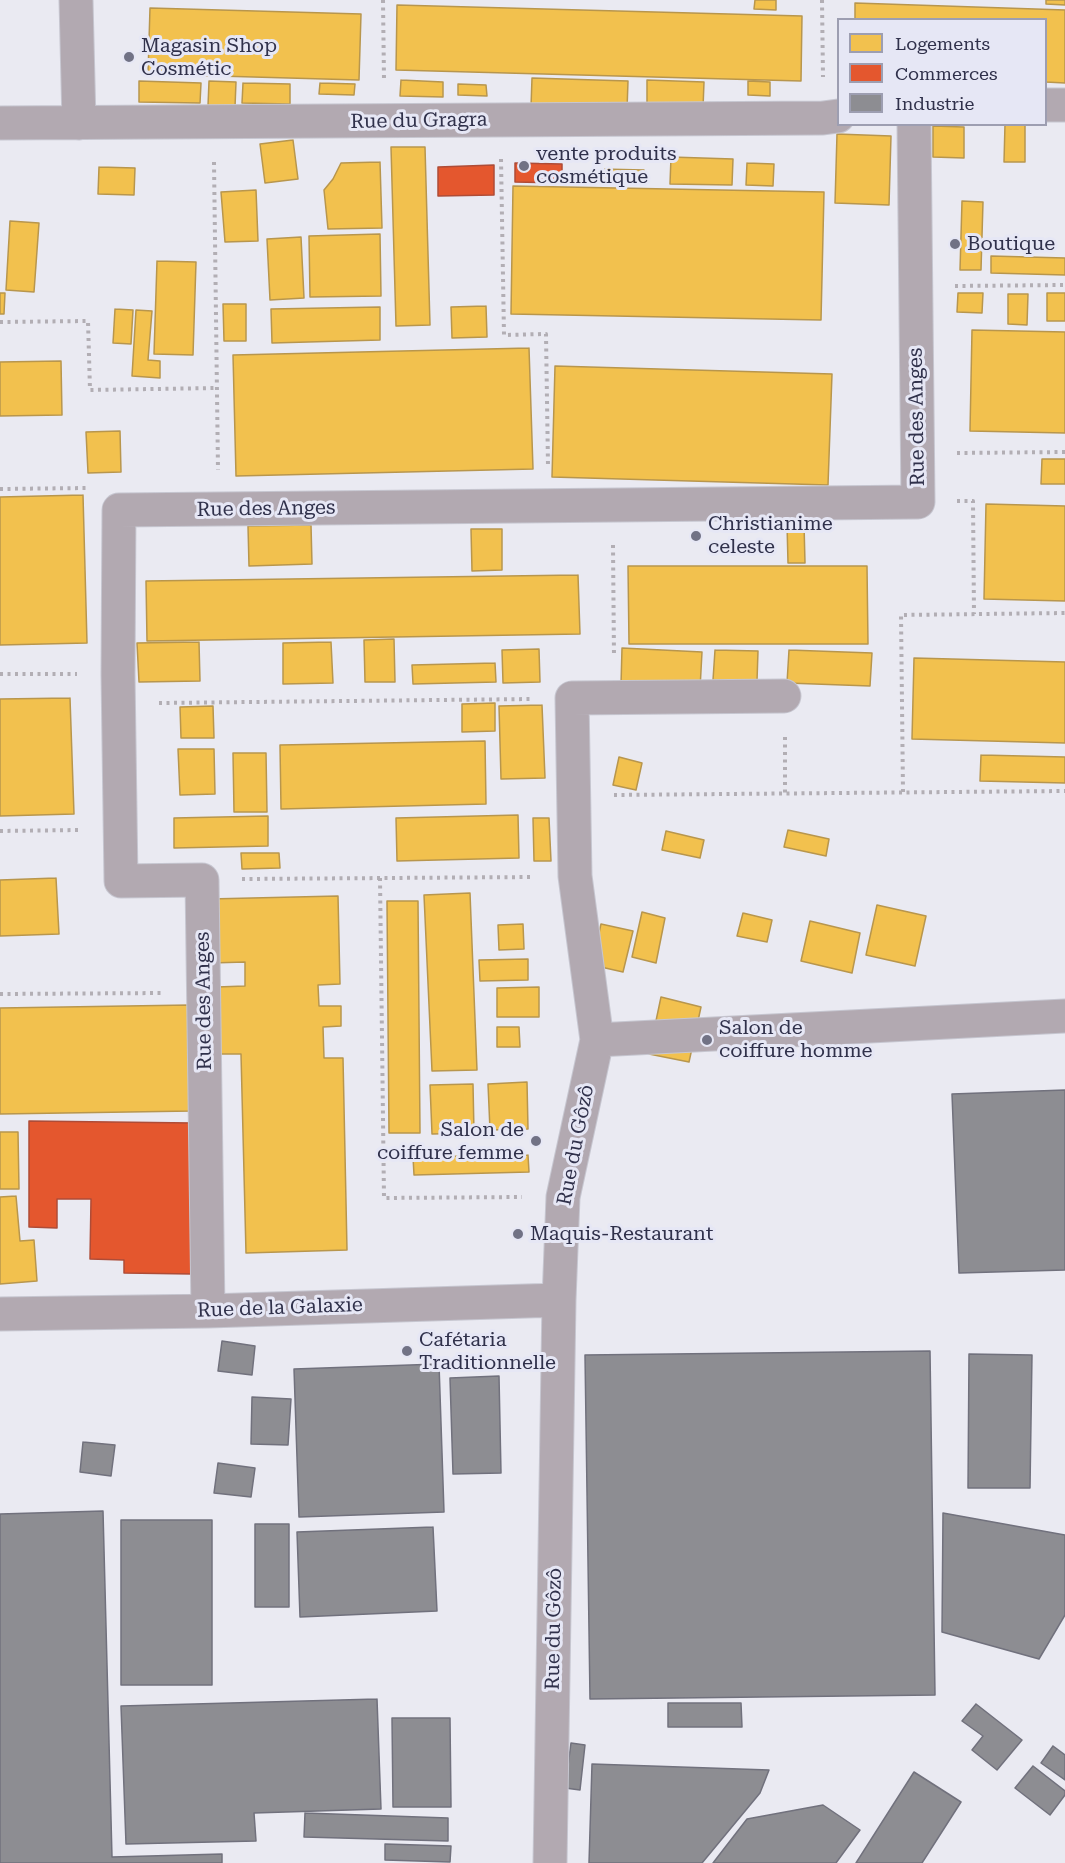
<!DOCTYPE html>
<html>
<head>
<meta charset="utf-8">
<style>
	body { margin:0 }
	#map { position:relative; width:1065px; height:1863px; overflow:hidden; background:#eaeaf2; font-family:"Roboto Serif",serif }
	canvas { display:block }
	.legend { position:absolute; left:837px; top:18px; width:210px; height:108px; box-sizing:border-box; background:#e6e7f5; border:2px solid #9d9eb1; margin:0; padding:8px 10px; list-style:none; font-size:18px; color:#30314b }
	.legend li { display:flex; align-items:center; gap:12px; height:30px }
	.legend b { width:30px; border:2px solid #9d9eb1 }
</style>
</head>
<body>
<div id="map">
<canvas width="1065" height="1863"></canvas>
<ul class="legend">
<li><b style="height:16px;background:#f2c14e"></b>Logements</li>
<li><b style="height:16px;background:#e4572e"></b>Commerces</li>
<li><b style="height:16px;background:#8d8d92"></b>Industrie</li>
</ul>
</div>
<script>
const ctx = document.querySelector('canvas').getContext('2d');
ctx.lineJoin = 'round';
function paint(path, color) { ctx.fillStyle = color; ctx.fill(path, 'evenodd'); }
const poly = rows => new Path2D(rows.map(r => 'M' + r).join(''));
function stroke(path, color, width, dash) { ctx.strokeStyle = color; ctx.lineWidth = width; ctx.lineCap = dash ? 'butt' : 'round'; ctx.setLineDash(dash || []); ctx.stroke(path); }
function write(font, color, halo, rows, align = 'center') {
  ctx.font = font + ' "Roboto Serif",serif'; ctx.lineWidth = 6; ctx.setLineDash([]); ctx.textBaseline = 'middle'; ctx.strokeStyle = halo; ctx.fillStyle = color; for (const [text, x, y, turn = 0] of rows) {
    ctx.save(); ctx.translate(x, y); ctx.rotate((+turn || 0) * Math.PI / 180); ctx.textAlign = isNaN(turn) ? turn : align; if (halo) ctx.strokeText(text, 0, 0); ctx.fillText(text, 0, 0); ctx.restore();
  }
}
const homes = poly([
	[755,0,776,0,776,10,754,9,755,0],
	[1046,0,1065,0,1065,5,1046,4,1046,0],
	[855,3,1065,10,1065,83,1046,82,1046,20,855,20,855,3],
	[397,5,802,16,801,81,396,70,397,5],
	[150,8,361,14,359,80,148,74,150,8],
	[532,78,628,81,627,110,531,107,532,78],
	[401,80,443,82,443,97,400,96,401,80],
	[647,80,704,82,703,108,647,107,647,80],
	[139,81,201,83,200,103,139,102,139,81],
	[209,81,236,82,235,107,208,106,209,81],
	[748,81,770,82,770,96,748,95,748,81],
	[243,83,290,84,290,104,242,103,243,83],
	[320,83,355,84,354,95,319,94,320,83],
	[458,84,486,85,487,96,458,95,458,84],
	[1005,124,1025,124,1025,162,1004,162,1005,124],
	[933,126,964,127,964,158,933,157,933,126],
	[837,134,891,136,889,205,835,203,837,134],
	[293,140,298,179,265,183,260,144,293,140],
	[391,147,425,147,430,325,396,326,391,147],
	[671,157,733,159,732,185,670,184,671,157],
	[380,162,382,228,328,229,324,190,333,179,341,163,380,162],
	[747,163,774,164,773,186,746,185,747,163],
	[99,167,135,168,134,195,98,194,99,167],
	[601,169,644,170,645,183,601,183,601,169],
	[513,186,824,192,821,320,511,314,513,186],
	[256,190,258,241,225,242,221,192,256,190],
	[962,201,983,202,981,270,960,270,962,201],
	[10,221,39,223,34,292,6,290,10,221],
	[380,234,381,296,310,297,309,236,380,234],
	[301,237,304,298,270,300,267,239,301,237],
	[991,256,1065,258,1065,275,991,273,991,256],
	[157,261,196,262,193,355,154,354,157,261],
	[0,293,5,293,4,314,0,314,0,293],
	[958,293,983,293,982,313,957,312,958,293],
	[1047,293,1065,293,1065,321,1047,321,1047,293],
	[1008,294,1028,294,1027,325,1008,324,1008,294],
	[223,304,246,304,246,341,224,341,223,304],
	[486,306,487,337,452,338,451,307,486,306],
	[380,307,380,340,272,343,271,309,380,307],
	[115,309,133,310,131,344,113,343,115,309],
	[136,310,152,311,148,360,160,361,160,378,132,376,136,310],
	[972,330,1065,332,1065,433,970,431,972,330],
	[529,348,533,469,236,476,233,355,529,348],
	[61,361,62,415,0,416,0,362,61,361],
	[555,366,832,374,828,485,552,477,555,366],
	[120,431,121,472,88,473,86,432,120,431],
	[1042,459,1065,459,1065,484,1041,484,1042,459],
	[83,495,87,643,0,645,0,497,83,495],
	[986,504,1065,506,1065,601,984,599,986,504],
	[787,524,804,524,805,563,788,563,787,524],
	[311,525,312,564,249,566,248,526,311,525],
	[471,529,502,529,502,570,472,571,471,529],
	[628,566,867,566,868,644,629,644,628,566],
	[578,575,580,634,147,641,146,581,578,575],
	[394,639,395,682,365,682,364,640,394,639],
	[199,642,200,681,139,682,137,643,199,642],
	[331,642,333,683,283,684,283,643,331,642],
	[622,648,702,652,700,689,621,685,622,648],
	[539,649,540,682,503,683,502,650,539,649],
	[715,650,758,651,757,681,713,680,715,650],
	[789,650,872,653,870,686,787,683,789,650],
	[914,658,1065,662,1065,743,912,739,914,658],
	[495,663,496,682,413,684,412,665,495,663],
	[70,698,74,814,0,816,0,699,70,698],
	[495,703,495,731,462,732,462,704,495,703],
	[542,705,545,778,501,779,499,706,542,705],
	[213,706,214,738,181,738,180,707,213,706],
	[485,741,486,804,281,809,280,745,485,741],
	[178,749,214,749,215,794,180,795,178,749],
	[233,753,266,753,267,812,234,812,233,753],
	[981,755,1065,757,1065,783,980,781,981,755],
	[619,757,642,763,636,790,613,785,619,757],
	[518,815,519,858,397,861,396,818,518,815],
	[268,816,268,846,174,848,174,818,268,816],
	[533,818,549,818,551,861,534,861,533,818],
	[788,830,829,839,826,856,784,847,788,830],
	[666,831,704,840,700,858,662,850,666,831],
	[241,853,279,853,280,868,242,869,241,853],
	[56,878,59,934,0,936,0,880,56,878],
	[470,893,477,1070,432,1071,424,895,470,893],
	[338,896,340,984,318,985,319,1006,341,1006,341,1026,323,1027,324,1058,343,1058,347,1250,246,1253,241,1054,219,1054,217,987,245,986,245,962,211,963,209,899,338,896],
	[387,901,418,901,420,1133,389,1133,387,901],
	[877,905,926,916,915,966,866,955,877,905],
	[642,912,665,918,656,963,632,957,642,912],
	[743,913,772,920,767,942,737,936,743,913],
	[810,921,860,933,852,973,801,961,810,921],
	[523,924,524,949,499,950,498,925,523,924],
	[601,924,633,931,623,972,592,965,601,924],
	[528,959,528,980,480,981,479,960,528,959],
	[539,987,539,1017,497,1017,497,988,539,987],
	[661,997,701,1007,689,1062,649,1054,661,997],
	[190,1005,192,1111,0,1114,0,1008,190,1005],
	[497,1027,519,1027,520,1047,497,1047,497,1027],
	[527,1082,528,1129,490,1130,488,1084,527,1082],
	[473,1084,474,1133,432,1134,430,1085,473,1084],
	[0,1132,18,1132,19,1189,0,1189,0,1132],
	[528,1155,529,1172,414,1175,413,1157,528,1155],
	[16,1196,20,1241,34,1240,37,1281,0,1284,0,1197,16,1196]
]);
paint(homes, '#f2c14e');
stroke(homes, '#b8964d', 1.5);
const shops = poly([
	[515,163,562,164,562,183,515,182,515,163],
	[494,165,494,195,438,196,438,167,494,165],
	[29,1121,193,1123,192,1274,124,1273,124,1260,90,1259,91,1199,57,1199,57,1228,29,1227,29,1121]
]);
paint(shops, '#e4572e');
stroke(shops, '#ae4c37', 1.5);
const industry = poly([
	[1065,1090,1065,1270,959,1273,952,1094,1065,1090],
	[222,1341,255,1346,252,1375,218,1371,222,1341],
	[930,1351,935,1695,590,1699,585,1355,930,1351],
	[969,1354,1032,1355,1030,1488,968,1488,969,1354],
	[439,1364,444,1512,299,1517,294,1369,439,1364],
	[499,1376,501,1473,453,1474,450,1378,499,1376],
	[252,1397,291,1399,288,1445,251,1444,252,1397],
	[83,1442,115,1445,111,1476,80,1472,83,1442],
	[218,1463,255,1468,251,1497,214,1493,218,1463],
	[103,1511,112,1857,222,1854,222,1863,0,1863,0,1514,103,1511],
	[943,1513,1065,1535,1065,1615,1039,1659,942,1632,943,1513],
	[121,1520,212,1520,212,1685,121,1685,121,1520],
	[255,1524,289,1524,289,1607,255,1607,255,1524],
	[433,1527,437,1611,300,1617,297,1532,433,1527],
	[377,1699,381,1809,254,1813,256,1841,126,1844,121,1706,377,1699],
	[668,1703,741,1703,742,1727,668,1727,668,1703],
	[976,1704,1022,1740,997,1770,972,1750,983,1736,962,1721,976,1704],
	[392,1718,450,1718,451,1807,393,1807,392,1718],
	[571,1743,585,1745,580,1790,565,1788,571,1743],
	[1053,1746,1065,1755,1065,1780,1041,1763,1053,1746],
	[592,1764,769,1770,760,1793,702,1863,589,1863,592,1764],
	[1033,1766,1065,1791,1065,1795,1050,1815,1015,1788,1033,1766],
	[914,1772,961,1802,922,1863,856,1863,914,1772],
	[823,1805,860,1830,836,1863,713,1863,747,1819,823,1805],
	[305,1813,448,1818,448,1841,304,1837,305,1813],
	[385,1844,451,1846,450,1862,385,1860,385,1844]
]);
paint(industry, '#8d8d92');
stroke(industry, '#71717d', 1.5);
const street = poly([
	[76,0,79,123],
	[1046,105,1065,105],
	[0,123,823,118,838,116],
	[597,1040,575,876,572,698,784,696],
	[208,1311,202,880,121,881,118,674,119,510,918,502,914,124],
	[0,1314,208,1311,559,1300],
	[550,1863,559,1300,563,1197,597,1040,1065,1016]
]);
stroke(street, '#c6c6d0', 35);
stroke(poly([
	[383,0,384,80],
	[822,0,823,77],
	[501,159,504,335,546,334,548,466],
	[214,162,218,470],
	[955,286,1065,285],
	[0,322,88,321,90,390,217,388],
	[957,453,1065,452],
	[0,489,86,488],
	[957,501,973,501,974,614],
	[613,545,614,657],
	[0,674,77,674],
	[159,703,533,699],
	[785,737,785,793],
	[903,792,901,615,1065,613],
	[614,795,1065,791],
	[0,831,80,830],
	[380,878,384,1198,522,1197],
	[242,879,534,877],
	[0,994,164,993]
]), '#b2aeb4', 4, [3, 4.5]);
stroke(street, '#b2a9b1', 33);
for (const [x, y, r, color] of [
	[129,57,6,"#717285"],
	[524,166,6,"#717285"],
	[955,244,6,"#717285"],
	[696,536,6,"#717285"],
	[707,1040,6,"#717285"],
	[536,1141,6,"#717285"],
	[518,1234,6,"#717285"],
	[407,1351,6,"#717285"]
]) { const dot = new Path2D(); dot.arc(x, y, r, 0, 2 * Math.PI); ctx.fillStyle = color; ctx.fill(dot); stroke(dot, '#e6e7f5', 2); }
write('20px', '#30314b', '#e6e7f5', [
	["Magasin Shop",141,46],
	["Cosmétic",141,69],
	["vente produits",536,154],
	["cosmétique",536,177],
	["Boutique",967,244],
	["Christianime",708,524],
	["celeste",708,547],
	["Salon de",719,1028],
	["coiffure homme",719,1051],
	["Salon de",524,1130,"right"],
	["coiffure femme",524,1153,"right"],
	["Maquis-Restaurant",530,1234],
	["Cafétaria",419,1340],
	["Traditionnelle",419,1363]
], 'left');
write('20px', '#30314b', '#e6e7f5', [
	["Rue du Gragra",419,121,-1],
	["Rue des Anges",917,417,-91],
	["Rue des Anges",266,509,-1],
	["Rue des Anges",204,1001,-91],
	["Rue du Gôzô",576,1145,-79],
	["Rue de la Galaxie",280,1308,-2],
	["Rue du Gôzô",554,1629,-89]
]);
</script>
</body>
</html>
